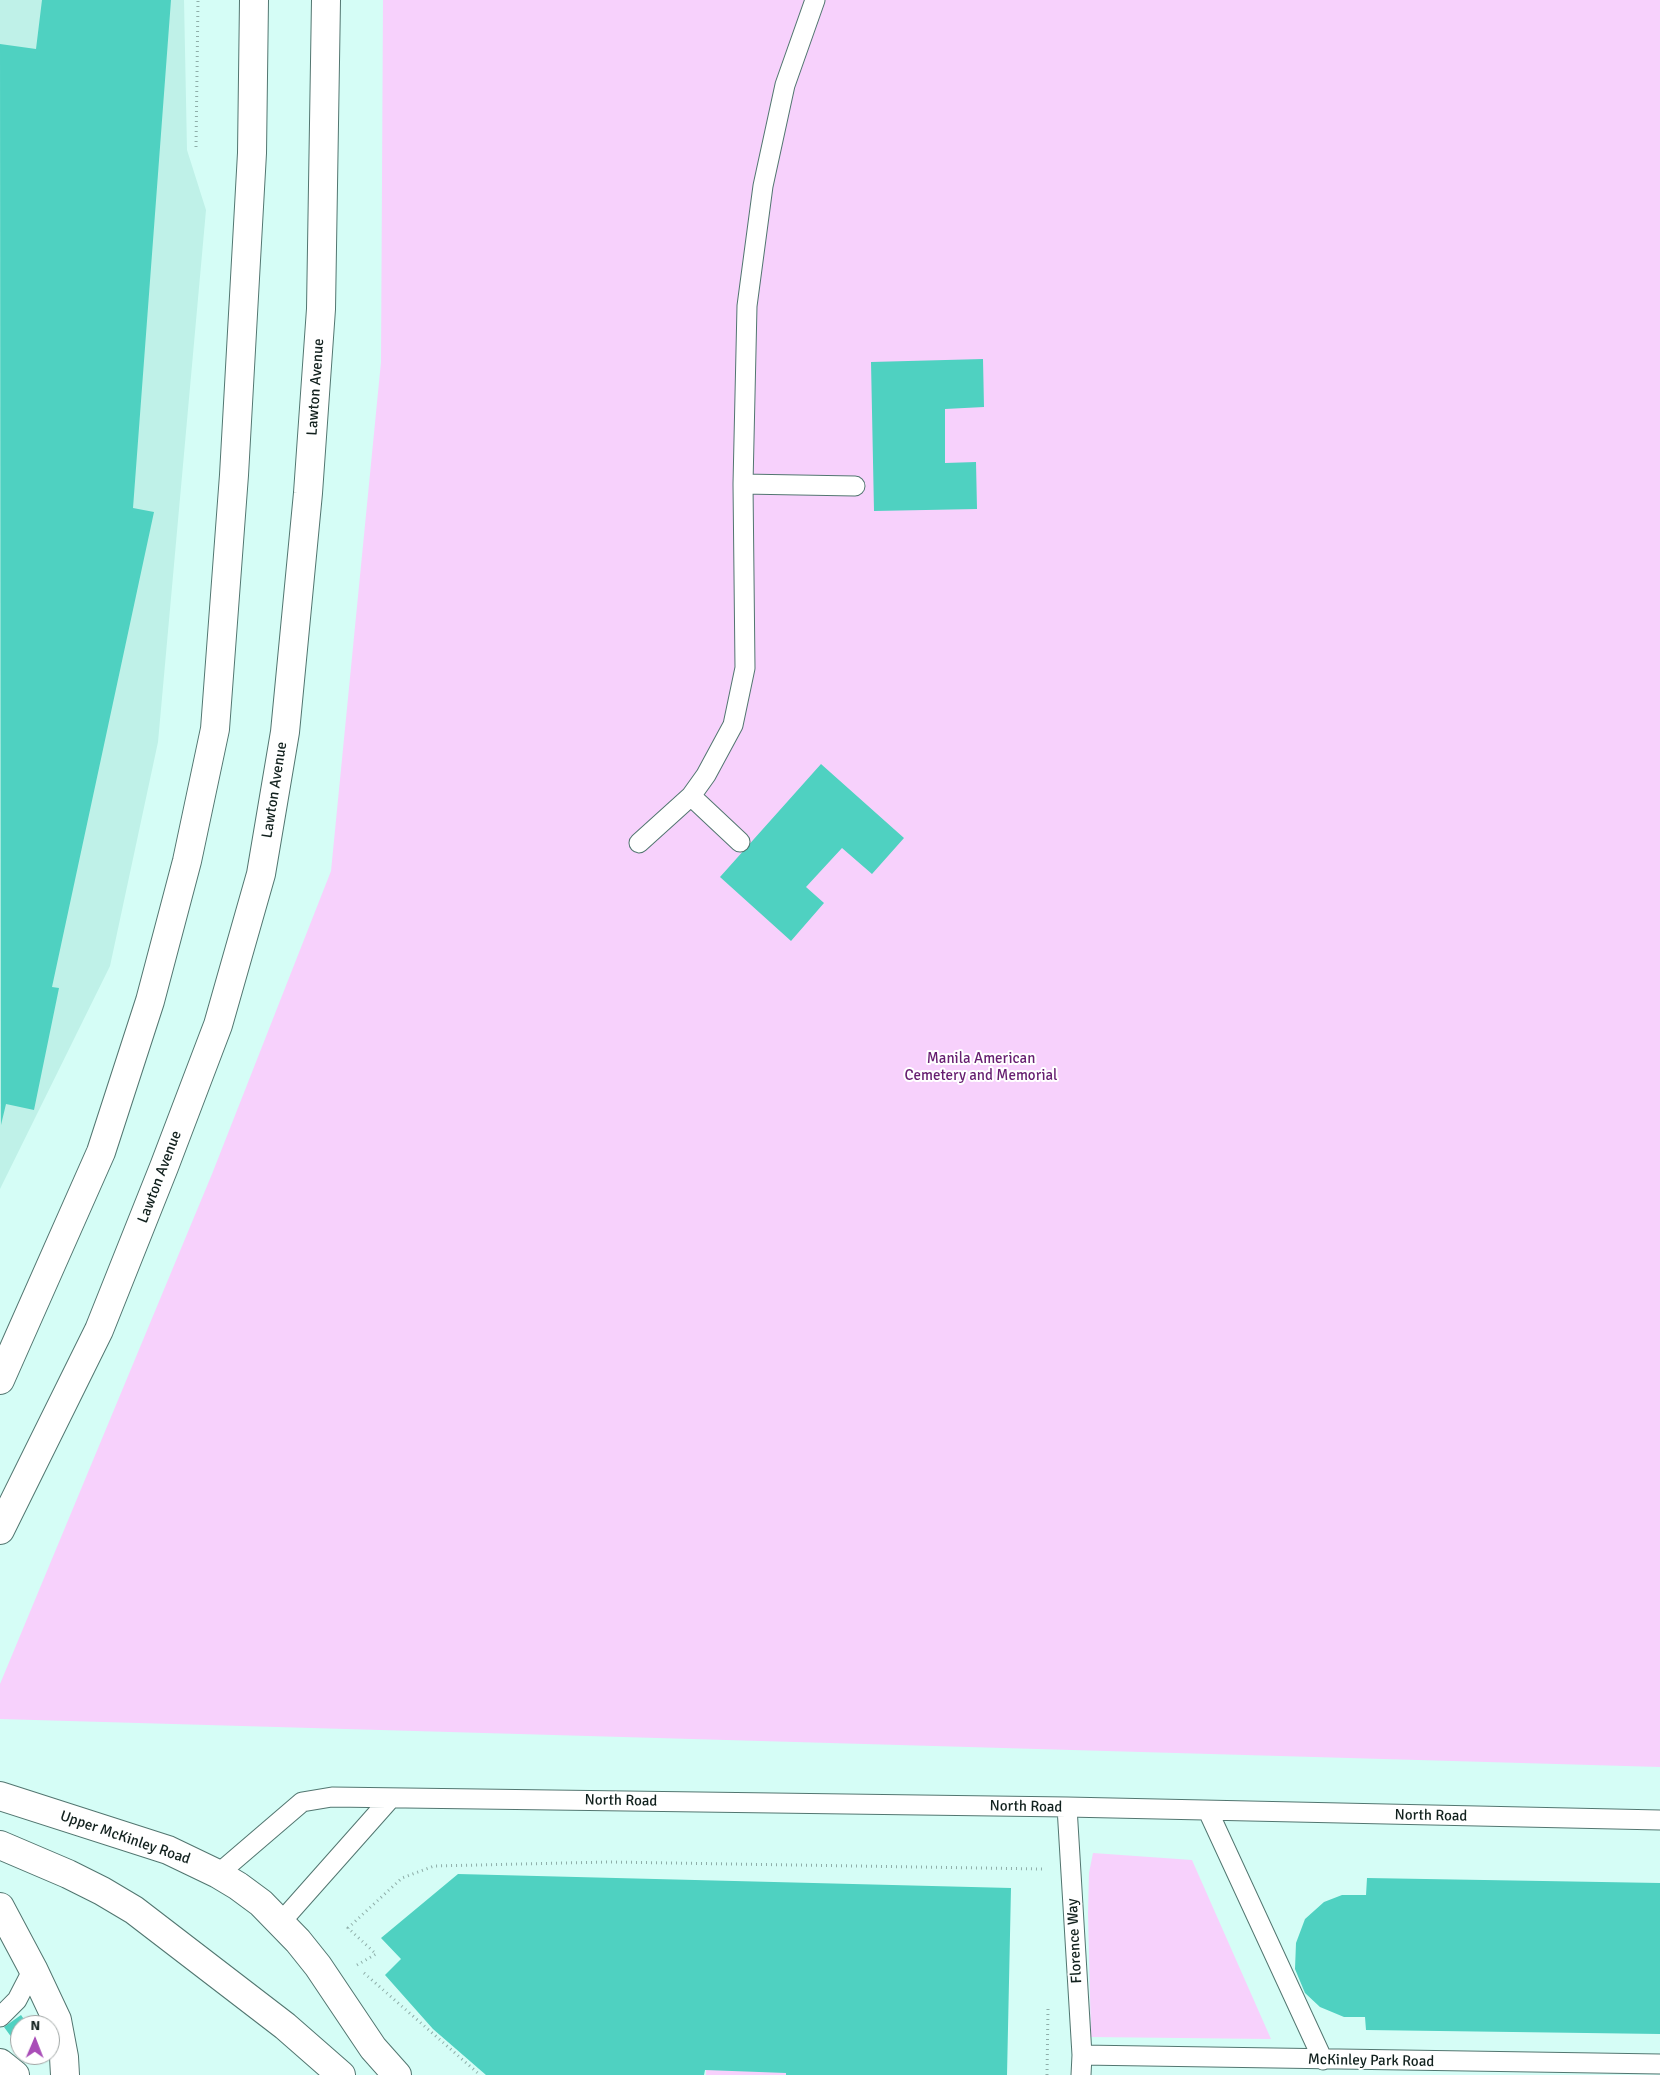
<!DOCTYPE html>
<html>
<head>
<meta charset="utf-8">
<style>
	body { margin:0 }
	#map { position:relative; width:1660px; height:2075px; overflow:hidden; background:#d5fdf6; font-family:Signika,sans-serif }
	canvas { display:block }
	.north { position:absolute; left:10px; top:2015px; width:50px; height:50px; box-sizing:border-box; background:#fff; border:1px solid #a0a6a5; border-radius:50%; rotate:1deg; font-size:14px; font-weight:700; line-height:20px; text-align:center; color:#12211e }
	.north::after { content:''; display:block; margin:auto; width:18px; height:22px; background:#a94db7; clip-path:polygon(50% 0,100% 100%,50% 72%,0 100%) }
</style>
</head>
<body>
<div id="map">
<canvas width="1660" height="2075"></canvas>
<div class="north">N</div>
</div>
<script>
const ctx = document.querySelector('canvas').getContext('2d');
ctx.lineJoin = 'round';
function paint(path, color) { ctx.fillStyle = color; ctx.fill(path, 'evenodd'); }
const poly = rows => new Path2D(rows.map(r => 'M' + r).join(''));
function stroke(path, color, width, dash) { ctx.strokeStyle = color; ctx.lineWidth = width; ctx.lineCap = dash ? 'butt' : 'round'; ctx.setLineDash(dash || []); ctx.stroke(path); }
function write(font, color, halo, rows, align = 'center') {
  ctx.font = font + ' Signika,sans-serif'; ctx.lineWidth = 4; ctx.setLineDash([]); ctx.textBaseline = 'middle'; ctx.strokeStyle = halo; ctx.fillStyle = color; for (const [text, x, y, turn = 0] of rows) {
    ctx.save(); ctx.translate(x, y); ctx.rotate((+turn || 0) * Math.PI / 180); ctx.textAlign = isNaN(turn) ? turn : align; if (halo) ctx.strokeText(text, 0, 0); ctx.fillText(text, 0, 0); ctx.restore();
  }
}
paint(poly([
	[0,0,184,0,187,150,206,210,158,742,110,966,0,1189]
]), '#bff1e8');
paint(poly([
	[383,0,1660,0,1660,1767,0,1719,0,1684,212,1174,331,871,381,362],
	[1093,1853,1192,1860,1271,2039,1091,2037,1088,1913,1089,1873],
	[706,2069,790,2072,790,2075,706,2075]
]), '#f7d1fc');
paint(poly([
	[42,0,171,0,133,508,154,512,52,987,59,988,34,1110,6,1104,1,1125,0,44,36,49],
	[983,359,984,407,945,409,945,463,976,462,977,509,874,511,871,362],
	[821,764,904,838,872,874,842,848,806,887,824,903,791,941,720,877],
	[458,1874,1011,1888,1007,2075,786,2075,786,2073,705,2070,704,2075,486,2075,433,2029,385,1975,401,1959,381,1938],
	[1367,1878,1660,1883,1660,2034,1366,2030,1365,2017,1344,2017,1320,2007,1305,1993,1295,1969,1296,1943,1305,1919,1324,1902,1342,1895,1366,1895],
	[21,2015,28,2025,20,2025,20,2049,4,2027]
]), '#4fd1c1');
const service = poly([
	[743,484,855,486],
	[691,796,740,842],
	[639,843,691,796,706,775,733,725,745,668,743,484,747,306,763,186,785,85,815,0],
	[1067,1807,1082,2055,1081,2075],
	[1208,1811,1323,2060],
	[218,1874,302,1802,332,1797,1067,1807,1660,1820],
	[281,1922,391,1798],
	[0,2017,17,2000,33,1969],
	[1082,2055,1660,2064]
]);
const minor = poly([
	[0,1907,33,1969,57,2020,64,2057,65,2075],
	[0,2063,15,2075]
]);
const secondary = poly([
	[0,1380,101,1152,150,1001,187,861,215,729,234,475,252,153,254,0],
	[0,1530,99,1330,164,1167,218,1025,261,874,285,732,308,493,321,309,326,0],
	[0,1796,168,1850,218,1874,238,1886,261,1903,298,1941,318,1966,373,2048,397,2075],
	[0,1845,68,1874,102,1891,134,1910,285,2026,341,2075]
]);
stroke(service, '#527670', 21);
stroke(minor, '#527670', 30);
stroke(secondary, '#527670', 30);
stroke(poly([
	[196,147,198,0],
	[357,1965,376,1954,348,1928,402,1878,434,1866,609,1862,1042,1869],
	[364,1973,480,2075],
	[1047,2075,1048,2008]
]), '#8faea9', 3, [1, 4]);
stroke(service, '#fff', 19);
stroke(minor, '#fff', 28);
stroke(secondary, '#fff', 28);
write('15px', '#12211e', '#fff', [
	["Lawton Avenue",316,387,-86],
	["Lawton Avenue",275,790,-81],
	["Lawton Avenue",160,1177,-69],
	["North Road",621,1801,1],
	["North Road",1026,1807,1],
	["North Road",1431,1816,1],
	["Upper McKinley Road",125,1838,19],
	["Florence Way",1075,1941,-93],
	["McKinley Park Road",1371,2061,1]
]);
write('15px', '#661e70', '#fff', [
	["Manila American",981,1059],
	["Cemetery and Memorial",981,1076]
]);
</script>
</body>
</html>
